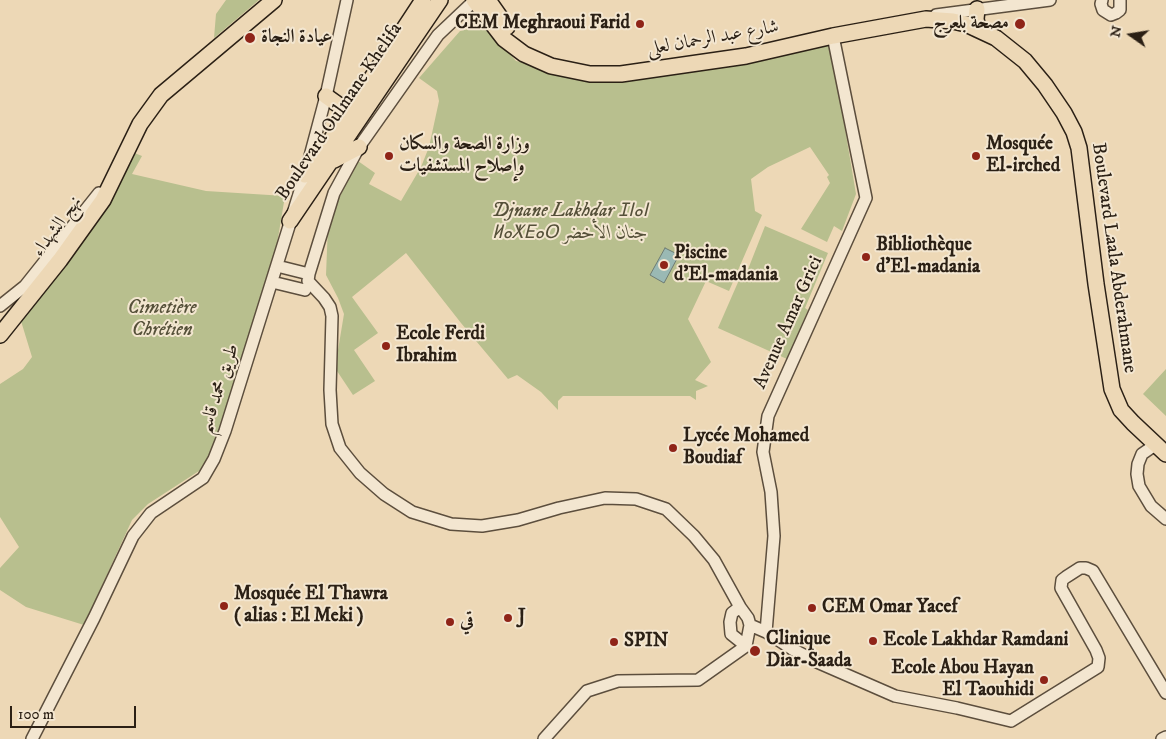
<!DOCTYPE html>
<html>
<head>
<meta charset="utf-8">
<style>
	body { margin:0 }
	#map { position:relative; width:1166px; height:739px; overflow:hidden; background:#edd8b6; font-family:"IM FELL DW Pica",serif }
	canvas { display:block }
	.north { position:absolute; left:1106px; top:10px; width:50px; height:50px; -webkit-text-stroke:4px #f3e6d0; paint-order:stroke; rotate:283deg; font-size:14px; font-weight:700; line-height:20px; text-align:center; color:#2b2015 }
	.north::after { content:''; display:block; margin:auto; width:18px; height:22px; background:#2b2015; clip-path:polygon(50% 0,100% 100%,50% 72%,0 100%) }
	.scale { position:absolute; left:10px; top:706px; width:126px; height:22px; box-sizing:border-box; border:2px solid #2b2015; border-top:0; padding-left:6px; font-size:15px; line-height:18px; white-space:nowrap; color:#2b2015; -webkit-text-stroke:4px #f3e6d0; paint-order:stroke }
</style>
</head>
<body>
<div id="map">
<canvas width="1166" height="739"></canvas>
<div class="north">N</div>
<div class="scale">100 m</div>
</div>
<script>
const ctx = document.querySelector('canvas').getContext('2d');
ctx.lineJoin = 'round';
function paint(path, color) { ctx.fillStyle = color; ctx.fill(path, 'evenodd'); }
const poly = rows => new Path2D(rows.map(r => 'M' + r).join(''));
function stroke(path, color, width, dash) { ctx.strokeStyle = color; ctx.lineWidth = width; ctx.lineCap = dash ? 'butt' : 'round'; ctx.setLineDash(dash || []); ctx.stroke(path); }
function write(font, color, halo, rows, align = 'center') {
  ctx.font = font + ' "IM FELL DW Pica",Amiri,"Noto Sans Tifinagh",serif'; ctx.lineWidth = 4; ctx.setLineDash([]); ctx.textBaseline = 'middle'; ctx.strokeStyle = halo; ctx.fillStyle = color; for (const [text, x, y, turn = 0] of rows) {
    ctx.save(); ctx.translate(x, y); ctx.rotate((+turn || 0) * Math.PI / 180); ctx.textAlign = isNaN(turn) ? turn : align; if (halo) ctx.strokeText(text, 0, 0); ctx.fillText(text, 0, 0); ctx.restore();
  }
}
paint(poly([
	[226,0,259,0,214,38,216,14],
	[484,25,516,61,571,73,830,40,856,194,842,231,834,226,827,242,801,229,830,183,827,177,829,175,810,147,768,167,751,179,755,211,762,215,729,291,706,281,688,319,711,362,695,380,708,386,696,391,696,400,690,396,563,396,558,401,558,410,541,392,517,375,508,379,461,323,406,253,352,297,378,333,354,350,375,381,353,395,335,368,344,314,338,298,326,275,328,225,338,200,358,161,375,173,369,184,401,201,421,167,429,147,439,101,437,91,419,78,460,31],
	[132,152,142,156,132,174,206,191,285,196,276,250,214,451,202,469,148,504,132,520,84,625,26,607,0,590,0,568,19,547,0,517,0,384,23,369,32,357,21,321,70,256],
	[765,226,828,253,805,308,808,310,787,359,718,328,739,280,743,282],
	[1166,369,1166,416,1143,394]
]), '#b8bf8e');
const water = poly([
	[665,248,679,255,664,283,650,275,665,248]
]);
paint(water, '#9ab9b4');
stroke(water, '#6e7c74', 1);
const minor = poly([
	[475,0,438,35,359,147,334,193,309,274,308,281,324,298,330,307,332,316,330,390,332,424,340,448,360,473,384,494,412,512,451,524,482,526,518,520,559,508,605,498,636,499,666,509,694,536,714,560,740,607],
	[1102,0,1101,4,1103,10,1111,15,1116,13,1120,10,1120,0],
	[936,15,1050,0],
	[277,266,309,274],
	[272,282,305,290],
	[0,306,25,286,99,193],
	[1155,445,1142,454,1138,464,1137,474,1139,486,1151,506,1166,519],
	[740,607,748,618,750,625,746,646,731,634,730,622,732,613,740,607],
	[750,625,766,632,792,649,817,662,895,696,957,708,1011,721,1098,667,1099,658,1096,650,1061,588,1062,580,1066,577,1080,568,1086,568,1093,571,1166,693],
	[766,632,774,536,771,492,763,452,768,416,866,198,833,36],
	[32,739,94,618,133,536,151,513,203,478,214,459,225,431,305,175,326,96,347,0],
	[544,739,587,691,618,681,698,680,746,646],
	[1162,739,1166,737]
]);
const major = poly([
	[474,0,504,39,524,54,551,66,590,74,621,74,746,56,833,36,926,19,953,21,966,24,996,38,1025,61,1045,85,1064,113,1074,132,1079,148,1096,284,1112,389,1121,410,1133,423,1166,454],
	[488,0,507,27],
	[977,9,976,19,978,29],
	[326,96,340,106,352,107],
	[334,160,359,147],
	[305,175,325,149,423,0],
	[290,221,440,0],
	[0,335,60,260,103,200,140,124,161,95,274,0]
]);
stroke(minor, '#5c4e3d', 14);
stroke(major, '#2b2015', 18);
stroke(minor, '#f3e6d0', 11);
stroke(major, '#edd8b6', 15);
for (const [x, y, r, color] of [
	[640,24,5,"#8f2418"],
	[1020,24,6,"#8f2418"],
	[250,38,6,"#8f2418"],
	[389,156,5,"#8f2418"],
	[976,156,5,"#8f2418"],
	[866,257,5,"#8f2418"],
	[664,265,5,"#8f2418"],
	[386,346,5,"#8f2418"],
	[673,448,5,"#8f2418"],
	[224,606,5,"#8f2418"],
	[812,608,5,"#8f2418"],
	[508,618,5,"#8f2418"],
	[450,622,5,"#8f2418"],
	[873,641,5,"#8f2418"],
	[614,642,5,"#8f2418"],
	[755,651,6,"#8f2418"],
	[1044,680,5,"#8f2418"]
]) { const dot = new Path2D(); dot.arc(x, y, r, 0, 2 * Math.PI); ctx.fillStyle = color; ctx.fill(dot); stroke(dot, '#f3e6d0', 2); }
write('bold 19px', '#2b2015', '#f3e6d0', [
	["CEM Meghraoui Farid",630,24,"right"],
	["مصحة بلعرج",1009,24,"right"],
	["عيادة النجاة",261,38],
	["وزارة الصحة والسكان",399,145],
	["وإصلاح المستشفيات",399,167],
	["Mosquée",986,145],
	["El-irched",986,167],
	["Bibliothèque",876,246],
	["d'El-madania",876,268],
	["Piscine",674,254],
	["d'El-madania",674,276],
	["Ecole Ferdi",396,335],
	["Ibrahim",396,357],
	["Lycée Mohamed",683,437],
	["Boudiaf",683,459],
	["Mosquée El Thawra",234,595],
	["( alias : El Meki )",234,617],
	["CEM Omar Yacef",822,608],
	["J",518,618],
	["قي",460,622],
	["Clinique",766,640],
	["Diar-Saada",766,662],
	["Ecole Lakhdar Ramdani",883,641],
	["SPIN",624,642],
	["Ecole Abou Hayan",1034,669,"right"],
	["El Taouhidi",1034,691,"right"]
], 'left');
write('19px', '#2b2015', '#f3e6d0', [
	["شارع عبد الرحمان لعلى",713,39,-10],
	["Boulevard Oulmane Khelifa",340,112,-56],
	["نهج الشهداء",58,227,-54],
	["Boulevard Laala Abderahmane",1113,258,82],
	["Avenue Amar Grici",789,323,-66],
	["طريق محمد قاسم",220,389,-72]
]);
write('italic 19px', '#555039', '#f3e6d0', [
	["Djnane Lakhdar ⵊⵏⴰⵏ",570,212],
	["ⵍⴰⵅⴹⴰⵔ جنان الأخضر",570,234],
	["Cimetière",162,309],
	["Chrétien",162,331]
]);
</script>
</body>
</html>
